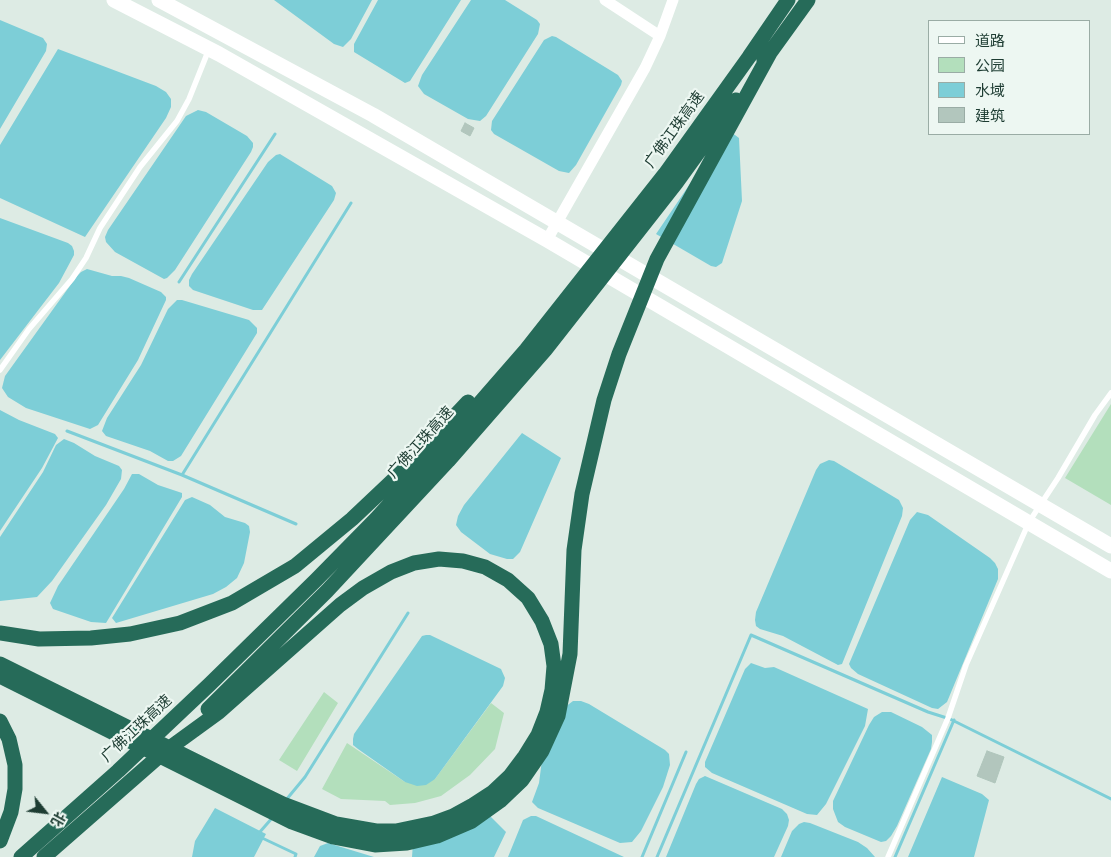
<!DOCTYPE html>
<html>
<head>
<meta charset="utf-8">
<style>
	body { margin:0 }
	#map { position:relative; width:1111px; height:857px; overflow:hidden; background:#ddebe4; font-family:"DM Sans","Noto Sans SC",sans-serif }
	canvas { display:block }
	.legend { position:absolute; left:928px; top:20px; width:162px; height:115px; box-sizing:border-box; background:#edf7f2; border:1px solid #9aaca5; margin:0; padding:6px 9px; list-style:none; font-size:15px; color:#1d3c32 }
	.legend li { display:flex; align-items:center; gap:10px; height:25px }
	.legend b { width:25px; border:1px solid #9aaca5 }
	.north { position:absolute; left:20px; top:787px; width:50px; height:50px; -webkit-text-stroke:4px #edf7f2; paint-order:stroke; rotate:119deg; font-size:14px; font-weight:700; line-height:20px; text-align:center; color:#1d3c32 }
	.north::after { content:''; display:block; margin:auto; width:18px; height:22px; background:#1d3c32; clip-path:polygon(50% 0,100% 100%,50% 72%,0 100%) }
</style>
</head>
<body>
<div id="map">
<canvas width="1111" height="857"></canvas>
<ul class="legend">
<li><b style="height:6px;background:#fff"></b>道路</li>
<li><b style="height:14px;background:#b3dfbc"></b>公园</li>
<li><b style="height:14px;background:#7dced7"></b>水域</li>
<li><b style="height:14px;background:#b2c6bd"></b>建筑</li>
</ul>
<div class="north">北</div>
</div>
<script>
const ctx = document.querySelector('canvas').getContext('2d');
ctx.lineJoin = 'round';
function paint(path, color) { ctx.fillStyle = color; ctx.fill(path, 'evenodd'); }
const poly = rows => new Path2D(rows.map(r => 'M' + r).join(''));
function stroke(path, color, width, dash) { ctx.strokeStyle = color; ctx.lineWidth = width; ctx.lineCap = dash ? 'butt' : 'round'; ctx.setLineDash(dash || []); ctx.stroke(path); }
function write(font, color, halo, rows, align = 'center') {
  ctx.font = font + ' "DM Sans","Noto Sans SC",sans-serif'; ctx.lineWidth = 4.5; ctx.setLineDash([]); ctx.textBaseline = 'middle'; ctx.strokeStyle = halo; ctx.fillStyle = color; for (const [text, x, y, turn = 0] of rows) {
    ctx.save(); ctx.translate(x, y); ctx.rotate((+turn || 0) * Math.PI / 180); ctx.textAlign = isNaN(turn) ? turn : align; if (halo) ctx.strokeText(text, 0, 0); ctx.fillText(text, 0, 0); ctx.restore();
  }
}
paint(poly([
	[1111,404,1111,505,1065,478],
	[324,692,338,703,297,771,279,760],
	[491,703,504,713,495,749,470,775,441,796,415,803,390,805,385,801,341,799,322,789,347,743,405,782,435,779]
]), '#b3dfbc');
paint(poly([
	[274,0,372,0,351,39,343,47,334,44],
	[378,0,461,0,410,81,405,83,354,52,354,44],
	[471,0,505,0,537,20,540,24,538,34,486,116,480,121,468,119,424,94,418,86,422,75],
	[0,20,43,38,47,44,46,51,0,129],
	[552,36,556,37,618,75,622,81,621,85,576,165,569,173,559,171,494,134,491,130,492,121,544,40],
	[58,49,156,86,166,92,171,99,171,107,166,118,85,237,0,198,0,145],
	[198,110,206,112,247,136,253,143,253,147,251,152,175,270,167,278,164,279,115,252,106,242,105,237,108,230,186,116],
	[727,129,739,138,742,201,722,263,716,267,711,266,656,234],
	[280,154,332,186,336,193,334,200,262,310,253,310,193,290,189,286,189,280,192,274,268,162,276,155],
	[0,218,68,243,72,246,74,251,74,255,59,283,0,360],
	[87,269,112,276,121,276,129,278,161,292,166,297,166,300,138,360,98,425,90,429,26,408,8,397,2,388,5,376,77,276,81,272],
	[177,300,182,300,249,320,257,328,257,333,181,456,173,461,168,461,150,451,106,436,102,431,107,418,141,365,168,309],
	[0,410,19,420,55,434,58,438,42,468,0,531],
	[522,433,561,458,520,552,513,559,507,559,490,554,461,532,456,525,458,516,464,505],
	[64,439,74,443,95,456,119,466,122,470,121,479,106,505,52,581,37,597,0,601,0,537,43,472,56,445],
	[829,460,834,461,899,500,903,508,902,516,842,664,838,665,783,636,760,629,756,626,755,620,756,612,816,470,820,464],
	[132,474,139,474,158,485,182,493,182,497,106,623,91,622,53,609,50,603,58,586,124,489],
	[192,497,210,505,225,517,245,523,249,526,250,532,244,563,237,578,226,587,213,594,116,623,112,618,185,500],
	[917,512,928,515,990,558,995,563,998,569,998,579,947,702,938,709,932,708,858,674,851,668,849,664,910,520],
	[426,635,430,635,501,669,505,678,503,686,435,779,426,785,417,786,405,782,358,749,353,745,353,739,354,734,422,636],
	[751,663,765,668,774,667,868,709,865,726,826,804,817,815,807,814,712,773,705,767,705,762,745,669],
	[573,701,581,701,589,704,665,750,669,754,670,765,663,787,641,831,632,842,620,843,538,808,532,802,539,783,542,760,565,707],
	[882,712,891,712,922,727,932,735,932,742,931,749,897,826,891,836,886,841,881,842,845,827,838,822,833,809,833,801,869,725,874,717],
	[705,776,782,809,787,814,789,820,788,826,774,857,666,857,696,784,699,779],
	[942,777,982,794,989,800,974,857,908,857],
	[215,808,266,834,254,857,192,857,195,841],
	[483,809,506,832,494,857,412,857,413,843],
	[531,816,536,816,624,857,508,857,523,820],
	[804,822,810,823,858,842,867,848,875,857,781,857,792,831,799,824],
	[328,843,374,857,314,857,320,846]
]), '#7dced7');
stroke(poly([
	[179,282,275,134],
	[67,431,182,475,296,524],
	[182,475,351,203],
	[286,800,305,777,408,613],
	[259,833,273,817],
	[260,837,296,854,295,857],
	[642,857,686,752],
	[657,857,751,635,928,712,950,719,1111,799],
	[895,857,954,720]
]), '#7dced7', 3);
const building = poly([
	[465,123,474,128,470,136,461,131,465,123],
	[987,751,1004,757,995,783,977,776,987,751]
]);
paint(building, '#b2c6bd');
stroke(building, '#afc5bb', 1);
stroke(poly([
	[0,370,29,329,72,279,86,258,100,228,140,167,177,121,189,99,209,49],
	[888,857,948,718,966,665,1029,522,1058,478,1095,415,1111,393]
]), '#fff', 5.5);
stroke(poly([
	[605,0,660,36],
	[547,240,645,68,660,36,673,0]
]), '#fff', 11);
stroke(poly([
	[114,0,219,54,547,240,1111,571],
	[159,0,373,115,1111,546]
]), '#fff', 15);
stroke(poly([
	[764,61,808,0],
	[0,633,39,639,91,638,130,634,180,623,232,603,295,566,352,519,406,468,468,402],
	[0,664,256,791,283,804,336,824,376,831,396,831,434,823,453,816,473,805,493,792,510,776,525,756,538,735,547,712,552,690,554,666,551,644,542,621,528,598,508,580,485,567,463,561,439,559,414,563,391,572,363,588,340,605,219,712,164,752],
	[0,676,292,822,333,837,375,845,407,843,437,836,472,821,500,801,522,780,542,751,558,716,570,654,574,550,582,494,604,400,619,354,657,259,770,53],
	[208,709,327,591,448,461,545,350,676,183,736,100],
	[0,721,9,739,15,765,15,789,11,812,0,841],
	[21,857,118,771,210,684,316,580,376,519,437,452,526,350,665,174,749,57,788,0],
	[44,857,165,751]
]), '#266b59', 15);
write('15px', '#1d3c32', '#edf7f2', [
	["广佛江珠高速",675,130,-54],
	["广佛江珠高速",421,443,-48],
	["广佛江珠高速",137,729,-43]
]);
</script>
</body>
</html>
